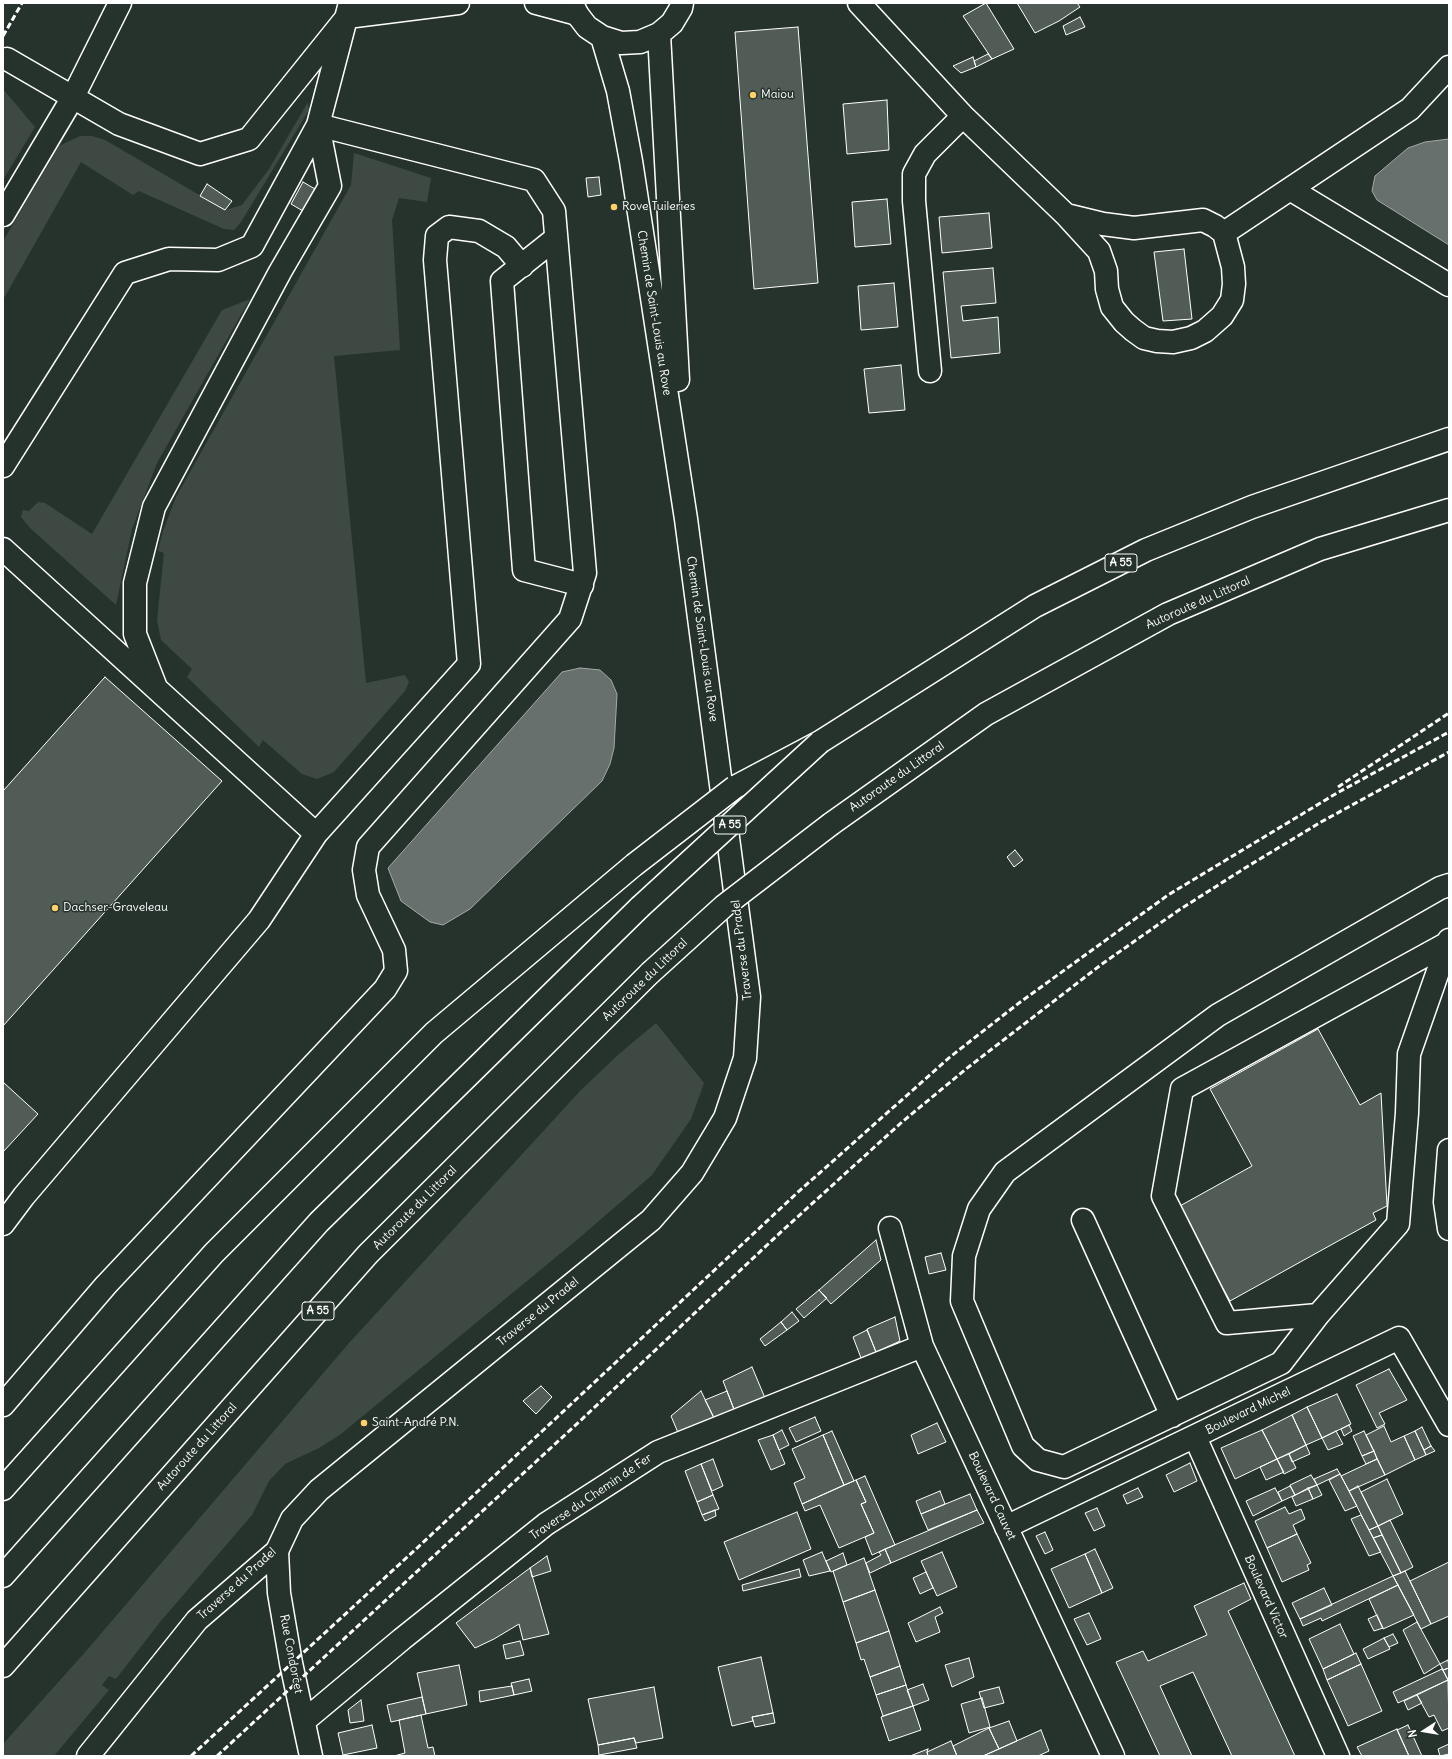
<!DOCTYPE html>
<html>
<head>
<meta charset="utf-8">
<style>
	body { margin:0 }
	#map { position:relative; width:1452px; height:1759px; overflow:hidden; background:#26332d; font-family:Delius,sans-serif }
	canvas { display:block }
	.frame { position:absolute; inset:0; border:4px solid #fff; pointer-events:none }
	.north { position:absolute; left:1404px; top:1711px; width:40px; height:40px; -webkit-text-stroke:3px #26332d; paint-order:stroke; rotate:258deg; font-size:11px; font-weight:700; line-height:16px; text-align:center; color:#fff }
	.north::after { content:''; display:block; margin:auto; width:14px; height:18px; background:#fff; clip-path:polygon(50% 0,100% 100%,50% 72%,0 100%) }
</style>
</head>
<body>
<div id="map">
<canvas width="1452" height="1759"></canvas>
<div class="frame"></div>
<div class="north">N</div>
</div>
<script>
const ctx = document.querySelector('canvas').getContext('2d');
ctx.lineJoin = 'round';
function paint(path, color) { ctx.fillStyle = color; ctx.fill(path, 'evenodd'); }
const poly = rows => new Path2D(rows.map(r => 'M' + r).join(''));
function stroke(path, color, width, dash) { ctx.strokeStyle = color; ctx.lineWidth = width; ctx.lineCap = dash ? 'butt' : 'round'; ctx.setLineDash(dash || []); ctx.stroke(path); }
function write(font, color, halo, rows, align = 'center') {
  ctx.font = font + ' Delius,sans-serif'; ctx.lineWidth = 3; ctx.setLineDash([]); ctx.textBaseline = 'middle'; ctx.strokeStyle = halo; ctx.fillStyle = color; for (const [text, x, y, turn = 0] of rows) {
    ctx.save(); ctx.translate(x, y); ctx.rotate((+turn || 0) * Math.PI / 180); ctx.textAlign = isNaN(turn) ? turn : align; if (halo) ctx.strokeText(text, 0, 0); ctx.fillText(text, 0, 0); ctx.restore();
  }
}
paint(poly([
	[3,89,35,127,3,180],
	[308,102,309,110,241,222,234,230,224,229,139,191,133,195,81,162,3,300,3,241,59,146,80,136,92,136,105,140,225,210,242,205,269,169],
	[354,153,431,178,427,202,399,198,392,220,400,350,334,356,366,683,405,675,409,682,405,691,334,772,317,779,302,774,263,740,259,747,187,677,192,669,161,640,157,620,164,553,158,551,163,531,176,497,351,185],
	[250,299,157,463,132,529,116,605,30,528,21,517,23,510,29,511,38,502,45,503,92,534,222,310],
	[656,1023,704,1083,691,1119,652,1175,578,1239,341,1434,319,1448,285,1464,269,1481,252,1515,160,1622,116,1679,109,1676,102,1685,109,1690,54,1756,3,1756,3,1744,87,1650,349,1343,580,1091,619,1054]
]), '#3e4944');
const water = poly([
	[1449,139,1449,245,1377,200,1372,191,1375,176,1408,148,1425,142,1449,139],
	[580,668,600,670,611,680,617,694,614,748,610,764,602,781,470,909,443,925,430,922,401,901,388,868,562,672,580,668]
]);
paint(water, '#67706c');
stroke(water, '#a4a9a7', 1);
const building = poly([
	[986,3,1014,49,992,59,963,16,986,3],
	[1017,3,1077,3,1080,7,1059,21,1035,33,1017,3],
	[1080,17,1085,27,1066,35,1063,26,1080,17],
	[798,27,818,283,754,289,735,32,798,27],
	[988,54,992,59,976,67,974,61,988,54],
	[973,57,976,67,961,73,953,66,973,57],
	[887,100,889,150,847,154,843,104,887,100],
	[599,177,601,195,588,197,586,178,599,177],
	[303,182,315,189,303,211,291,204,303,182],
	[207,184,232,201,225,210,200,196,207,184],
	[887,199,891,244,855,247,852,202,887,199],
	[989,213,992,248,942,253,939,217,989,213],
	[1184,249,1192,319,1163,321,1154,252,1184,249],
	[993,268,996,303,961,306,963,321,998,317,1000,353,951,358,943,272,993,268],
	[894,283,898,327,861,330,858,286,894,283],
	[901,365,905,410,869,413,864,369,901,365],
	[105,677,222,781,3,1026,3,791,105,677],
	[1015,850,1023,860,1014,867,1007,857,1015,850],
	[1318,1029,1360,1105,1381,1093,1387,1206,1373,1213,1376,1220,1230,1301,1178,1207,1252,1166,1210,1089,1318,1029],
	[3,1082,38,1114,3,1152,3,1082],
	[876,1240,881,1260,831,1304,819,1290,876,1240],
	[941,1253,946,1270,929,1274,925,1257,941,1253],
	[819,1290,827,1298,804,1318,796,1309,819,1290],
	[792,1312,799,1321,787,1330,781,1322,792,1312],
	[895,1317,900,1341,876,1352,867,1329,895,1317],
	[781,1322,787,1330,765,1346,760,1339,781,1322],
	[867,1330,876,1352,861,1358,853,1337,867,1330],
	[752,1367,765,1398,735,1412,723,1381,752,1367],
	[1389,1369,1407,1400,1379,1413,1385,1424,1377,1428,1356,1385,1389,1369],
	[541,1386,552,1397,536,1414,523,1401,541,1386],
	[701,1391,715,1420,679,1435,671,1416,701,1391],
	[727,1391,735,1412,715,1420,705,1400,727,1391],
	[1337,1394,1351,1424,1322,1438,1307,1407,1337,1394],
	[1307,1407,1322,1438,1306,1445,1292,1415,1307,1407],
	[1292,1415,1306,1445,1277,1459,1262,1430,1292,1415],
	[815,1417,821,1431,796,1442,789,1428,815,1417],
	[937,1423,946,1442,918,1454,911,1435,937,1423],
	[1349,1425,1352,1431,1344,1436,1341,1429,1349,1425],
	[1384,1426,1391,1442,1404,1436,1415,1460,1385,1475,1366,1435,1384,1426],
	[1422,1427,1431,1446,1424,1450,1415,1431,1422,1427],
	[782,1430,789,1445,779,1450,773,1435,782,1430],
	[1262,1430,1277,1459,1235,1479,1221,1448,1262,1430],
	[832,1431,854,1481,844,1485,823,1435,832,1431],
	[1336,1431,1343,1444,1328,1450,1322,1438,1336,1431],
	[1364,1431,1374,1451,1362,1456,1353,1436,1364,1431],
	[1415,1431,1426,1455,1415,1460,1404,1436,1415,1431],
	[773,1435,785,1464,771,1470,758,1440,773,1435],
	[823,1435,844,1485,802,1504,794,1483,805,1478,792,1449,823,1435],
	[1306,1445,1310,1454,1292,1462,1289,1454,1306,1445],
	[1431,1446,1435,1451,1426,1455,1424,1450,1431,1446],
	[1374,1451,1377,1459,1366,1464,1362,1456,1374,1451],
	[1289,1454,1296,1468,1284,1474,1277,1459,1289,1454],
	[713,1459,723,1486,712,1491,701,1464,713,1459],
	[1277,1459,1284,1472,1266,1480,1260,1467,1277,1459],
	[1377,1459,1385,1475,1349,1491,1341,1476,1377,1459],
	[1190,1463,1197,1481,1174,1492,1166,1475,1190,1463],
	[701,1464,713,1495,697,1502,685,1471,701,1464],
	[1337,1469,1340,1474,1317,1485,1314,1479,1337,1469],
	[1340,1474,1357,1506,1345,1511,1329,1480,1340,1474],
	[1311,1475,1317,1485,1295,1495,1290,1485,1311,1475],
	[865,1476,895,1545,872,1555,865,1537,874,1533,861,1504,866,1502,856,1480,865,1476],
	[1387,1479,1403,1514,1378,1526,1361,1492,1387,1479],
	[856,1480,866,1502,861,1504,874,1533,839,1548,820,1505,805,1511,802,1504,856,1480],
	[1317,1485,1322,1495,1313,1499,1308,1488,1317,1485],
	[1290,1486,1295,1495,1282,1501,1278,1492,1290,1486],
	[1358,1486,1378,1526,1369,1530,1349,1491,1358,1486],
	[1138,1488,1143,1497,1127,1504,1123,1495,1138,1488],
	[1275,1488,1282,1501,1253,1516,1246,1501,1275,1488],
	[1308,1488,1313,1499,1296,1506,1292,1497,1308,1488],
	[940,1491,945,1504,921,1514,916,1501,940,1491],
	[970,1494,977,1510,928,1530,921,1514,970,1494],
	[713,1495,719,1509,702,1515,697,1502,713,1495],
	[1285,1507,1289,1514,1301,1509,1305,1519,1293,1525,1297,1534,1267,1548,1255,1521,1285,1507],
	[1097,1508,1105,1526,1094,1531,1085,1513,1097,1508],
	[715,1510,716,1516,705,1521,702,1515,715,1510],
	[977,1510,984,1523,891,1563,885,1549,977,1510],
	[797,1512,811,1549,739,1580,724,1542,797,1512],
	[1361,1515,1381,1552,1369,1556,1351,1519,1361,1515],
	[1390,1520,1413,1567,1401,1573,1378,1526,1390,1520],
	[1378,1526,1382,1535,1373,1538,1369,1530,1378,1526],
	[1045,1532,1053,1550,1045,1554,1036,1536,1045,1532],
	[1297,1534,1311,1563,1307,1565,1309,1570,1282,1582,1267,1548,1297,1534],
	[1382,1535,1401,1573,1393,1576,1373,1538,1382,1535],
	[885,1549,891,1563,870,1573,866,1563,881,1555,879,1552,885,1549],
	[1095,1549,1113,1588,1102,1593,1085,1554,1095,1549],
	[822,1552,830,1571,809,1576,803,1560,822,1552],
	[942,1552,957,1587,937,1596,921,1561,942,1552],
	[843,1553,847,1565,831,1572,826,1561,843,1553],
	[1085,1554,1102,1593,1069,1608,1051,1569,1085,1554],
	[547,1556,551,1571,532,1577,530,1568,547,1556],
	[864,1558,875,1590,843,1602,833,1571,864,1558],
	[1449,1562,1449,1616,1431,1624,1410,1581,1449,1562],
	[530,1568,549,1634,523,1640,519,1624,494,1639,475,1648,456,1623,530,1568],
	[799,1569,801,1577,743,1591,742,1585,799,1569],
	[1405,1571,1431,1624,1421,1629,1393,1576,1405,1571],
	[926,1572,933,1588,920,1594,913,1578,926,1572],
	[1393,1576,1398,1585,1322,1621,1321,1618,1303,1626,1300,1619,1393,1576],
	[1244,1583,1251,1599,1228,1611,1295,1756,1232,1756,1193,1672,1160,1686,1192,1756,1160,1756,1116,1662,1143,1651,1148,1661,1207,1635,1194,1606,1244,1583],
	[1398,1585,1414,1615,1383,1629,1369,1599,1398,1585],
	[1324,1588,1332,1605,1300,1619,1292,1603,1324,1588],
	[875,1590,889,1631,856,1643,843,1602,875,1590],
	[940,1607,943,1613,935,1617,940,1632,916,1642,908,1623,940,1607],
	[1089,1613,1101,1639,1087,1645,1074,1619,1089,1613],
	[1377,1615,1383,1628,1374,1631,1368,1619,1377,1615],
	[1417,1622,1440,1664,1424,1674,1403,1630,1417,1622],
	[1340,1624,1354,1654,1323,1669,1309,1639,1340,1624],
	[889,1631,900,1666,870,1677,864,1659,861,1660,856,1643,889,1631],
	[1393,1634,1398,1643,1389,1647,1384,1638,1393,1634],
	[1384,1638,1390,1649,1368,1659,1363,1649,1384,1638],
	[520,1641,524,1655,506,1659,503,1645,520,1641],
	[1356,1653,1361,1664,1327,1680,1323,1669,1356,1653],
	[761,1657,773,1713,752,1717,753,1721,732,1726,718,1667,761,1657],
	[969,1658,974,1677,952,1687,945,1665,969,1658],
	[1448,1660,1449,1668,1443,1670,1440,1664,1448,1660],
	[1361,1664,1382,1711,1348,1726,1327,1680,1361,1664],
	[459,1665,467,1705,426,1714,417,1673,459,1665],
	[900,1666,906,1685,876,1695,870,1677,900,1666],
	[1449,1668,1449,1682,1443,1670,1449,1668],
	[1442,1669,1448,1680,1398,1703,1393,1692,1442,1669],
	[529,1679,532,1691,514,1695,511,1683,529,1679],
	[1448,1680,1449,1728,1442,1731,1434,1715,1429,1717,1417,1695,1448,1680],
	[923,1684,929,1700,913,1706,907,1690,923,1684],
	[906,1685,913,1706,883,1716,876,1695,906,1685],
	[512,1686,514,1695,480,1702,479,1691,512,1686],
	[654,1687,663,1738,636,1743,634,1738,598,1745,588,1699,654,1687],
	[999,1687,1004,1703,984,1708,979,1692,999,1687],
	[1417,1695,1422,1703,1408,1710,1404,1701,1417,1695],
	[422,1697,426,1714,391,1722,387,1705,422,1697],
	[982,1698,990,1727,969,1733,961,1704,982,1698],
	[361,1700,364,1721,350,1723,348,1710,361,1700],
	[913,1706,921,1730,889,1741,881,1717,913,1706],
	[773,1713,775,1723,755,1727,752,1717,773,1713],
	[421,1715,428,1748,433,1747,435,1756,394,1756,405,1753,399,1720,421,1715],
	[1009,1721,1017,1741,999,1749,989,1728,1009,1721],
	[372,1725,377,1748,343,1755,338,1733,372,1725],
	[1408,1725,1422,1756,1409,1756,1397,1730,1408,1725],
	[989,1728,999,1749,983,1756,957,1756,953,1746,989,1728],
	[1397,1729,1409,1756,1362,1756,1357,1747,1397,1729],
	[1041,1730,1049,1751,1038,1756,983,1756,1041,1730],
	[634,1738,637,1748,599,1755,598,1745,634,1738],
	[951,1741,957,1756,928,1756,927,1752,951,1741],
	[1449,1744,1449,1754,1440,1756,1438,1749,1449,1744],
	[928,1749,927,1752,928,1756,910,1756,928,1749]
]);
paint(building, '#515c57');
stroke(building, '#fff', 1);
const minor = poly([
	[536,3,577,14],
	[859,3,963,116,1066,215,1099,251,1106,271,1107,289,1112,307,1124,322,1133,330,1144,338,1157,341,1173,342,1191,338,1205,331,1222,316,1232,300,1234,284,1233,267,1224,233,1215,226,1203,220,1134,228,1103,224,1066,215],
	[7,59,119,124,200,154,249,139,347,17,458,3],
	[1290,189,1449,285],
	[3,215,73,97,120,3],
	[1224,233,1410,109,1449,67],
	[556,238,502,281,524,570,582,585],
	[930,371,914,201,914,174,925,154,963,116],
	[3,466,125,273,169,259,218,260,252,246,318,125,350,3],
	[3,549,316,834,259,920,24,1196,3,1224],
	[155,685,135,634,135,583,154,507,280,272,330,186,318,125],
	[316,834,469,664,435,260,437,236,449,227,479,231,506,247,522,266],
	[1449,885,1440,888,1218,1015,1005,1172,979,1209,964,1256,962,1301,1023,1446,1038,1460,1064,1467,1281,1363,1318,1315,1398,1224,1407,1113,1409,1054,1449,940],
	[1449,1150,1445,1202,1449,1229],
	[1083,1220,1172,1416],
	[890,1228,922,1346,1113,1756],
	[1318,1315,1227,1323,1163,1196,1182,1089,1448,943],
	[3,1405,106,1285,385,989,396,971,394,950,368,895,364,870,368,847,570,619,585,573,554,211,534,180,318,125],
	[1195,1437,1338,1756],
	[1006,1527,1399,1338,1449,1425],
	[277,1551,279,1593,291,1663,311,1756],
	[304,1721,402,1639,546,1524,658,1452,922,1346]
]);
const major = poly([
	[572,3,577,14,587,27,602,37,621,43,640,42,659,34,672,23,681,8,682,3],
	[659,34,678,380],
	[88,1756,197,1620,277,1551,292,1519,319,1490,651,1220,692,1173,725,1118,745,1058,749,997,686,519,631,161,618,91,602,37]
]);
const highway = poly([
	[735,787,820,742,1035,606,1146,550,1252,507,1449,439],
	[831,824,986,714,1168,614,1320,549,1449,510],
	[3,1489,214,1253,434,1033,634,865],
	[3,1576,319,1222,640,907],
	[3,1666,368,1254,650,973]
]);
stroke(minor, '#fff', 25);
stroke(major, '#fff', 25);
stroke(highway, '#fff', 25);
stroke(minor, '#26332d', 22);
stroke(major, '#26332d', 22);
stroke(highway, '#26332d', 22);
stroke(poly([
	[3,36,22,3],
	[1338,787,1449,713],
	[191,1756,416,1549,797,1193,950,1057,1019,1003,1168,895,1337,793,1449,732],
	[217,1756,580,1421,782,1231,902,1122,966,1069,1102,964,1179,910,1245,868,1321,822,1449,752]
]), '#fff', 3, [6, 3]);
const highwayBridge = poly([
	[634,865,735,787],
	[640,907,820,742],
	[650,973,724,906,831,824]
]);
stroke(highwayBridge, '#fff', 25, []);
stroke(highwayBridge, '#26332d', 22);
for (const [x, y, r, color] of [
	[753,95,4,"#ffd166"],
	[614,207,4,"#ffd166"],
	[55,908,4,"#ffd166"],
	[364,1423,4,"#ffd166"]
]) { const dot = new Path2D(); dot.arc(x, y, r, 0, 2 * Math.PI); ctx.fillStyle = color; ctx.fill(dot); stroke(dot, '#26332d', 1.5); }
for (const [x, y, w] of [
	[1121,563,32],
	[730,825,32],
	[318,1311,32]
]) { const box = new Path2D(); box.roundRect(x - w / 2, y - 9, w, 18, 3); ctx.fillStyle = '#26332d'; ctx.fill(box); stroke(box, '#fff', 1); }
write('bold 11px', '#fff', null, [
	["A 55",1121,563],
	["A 55",730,825],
	["A 55",318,1311]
]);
write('12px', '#fff', '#26332d', [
	["Maiou",761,95],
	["Rove Tuileries",622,207],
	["Dachser-Graveleau",63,908],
	["Saint-André P.N.",372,1423]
], 'left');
write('12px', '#fff', '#26332d', [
	["Chemin de Saint-Louis au Rove",654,313,81],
	["Autoroute du Littoral",1198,603,-24],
	["Chemin de Saint-Louis au Rove",702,639,82],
	["Autoroute du Littoral",897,777,-35],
	["Traverse du Pradel",742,950,-97],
	["Autoroute du Littoral",645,980,-44],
	["Autoroute du Littoral",415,1208,-45],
	["Traverse du Pradel",538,1312,-39],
	["Boulevard Michel",1248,1411,-26],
	["Autoroute du Littoral",197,1447,-48],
	["Boulevard Cauvet",992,1496,65],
	["Traverse du Chemin de Fer",591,1497,-34],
	["Traverse du Pradel",237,1584,-42],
	["Boulevard Victor",1266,1597,66],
	["Rue Condorcet",291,1654,79]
]);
</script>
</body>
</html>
